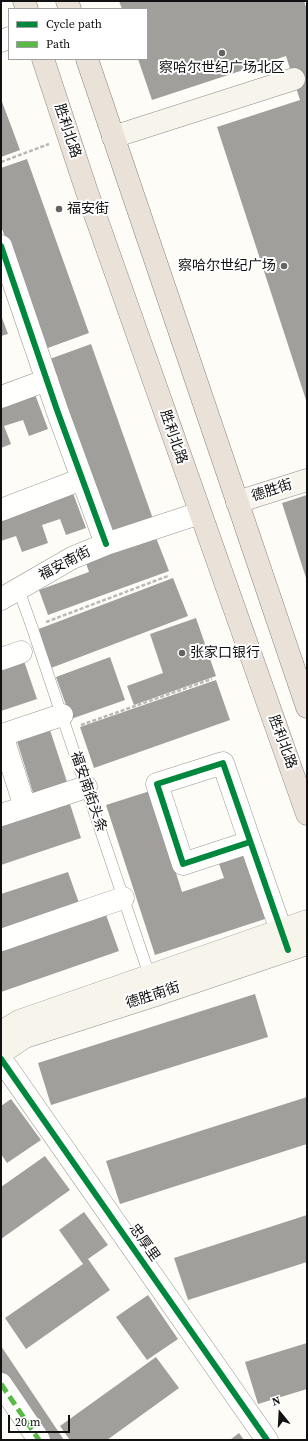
<!DOCTYPE html>
<meta charset="utf-8">
<style>
body{margin:0}
#map{position:relative;width:308px;height:1441px;overflow:hidden;background:#fdfcf7;font-family:"Source Serif 4",serif}
canvas{display:block}
.frame{position:absolute;inset:0;border:2px solid #111;pointer-events:none}
.legend{position:absolute;left:8px;top:8px;width:140px;height:52px;box-sizing:border-box;background:#fff;border:1px solid #a0a0a0;margin:0;padding:5px 7px;list-style:none;font-size:12px;color:#111}
.legend li{display:flex;align-items:center;gap:8px;height:20px}
.legend b{width:20px;border:1px solid #a0a0a0}
.north{position:absolute;left:260px;top:1393px;width:40px;height:40px;-webkit-text-stroke:3px #fff;paint-order:stroke;rotate:342deg;font-size:11px;font-weight:700;line-height:16px;text-align:center;color:#111}
.north::after{content:'';display:block;margin:auto;width:14px;height:18px;background:#111;clip-path:polygon(50% 0,100% 100%,50% 72%,0 100%)}
.scale{position:absolute;left:8px;top:1415px;width:62px;height:18px;box-sizing:border-box;border:2px solid #111;border-top:0;padding-left:5px;font-size:12px;line-height:14px;white-space:nowrap;color:#111;-webkit-text-stroke:3px #fff;paint-order:stroke}
</style>
<div id="map">
<canvas width="308" height="1441"></canvas>
<div class="frame"></div>
<ul class="legend">
<li><b style="height:5px;background:#00873e"></b>Cycle path</li>
<li><b style="height:5px;background:#58b947"></b>Path</li>
</ul>
<div class="north">N</div>
<div class="scale">20 m</div>
</div>
<script>
const ctx = document.querySelector('canvas').getContext('2d');
ctx.lineJoin = 'round';
function paint(path, color) { ctx.fillStyle = color; ctx.fill(path, 'evenodd'); }
function strokePath(path, color, width, dash) { ctx.strokeStyle = color; ctx.lineWidth = width; ctx.lineCap = dash ? 'butt' : 'round'; ctx.setLineDash(dash || []); ctx.stroke(path); }
function write(font, color, halo, rows, align = 'center') {
  ctx.font = font + ' "Source Serif 4","Noto Sans SC",serif'; ctx.lineWidth = 4; ctx.setLineDash([]); ctx.textBaseline = 'middle'; ctx.strokeStyle = halo; ctx.fillStyle = color; for (const [text, x, y, turn = 0] of rows) {
    ctx.save(); ctx.translate(x, y); ctx.rotate((+turn || 0) * Math.PI / 180); ctx.textAlign = isNaN(turn) ? turn : align; if (halo) ctx.strokeText(text, 0, 0); ctx.fillText(text, 0, 0); ctx.restore();
  }
}
const building = new Path2D(`
 M 119,1 L 304,1 L 307,10 L 307,403 L 217,127 L 300,100 L 286,56 L 152,100 L 138,59 L 147,59 L 147,9 L 122,9 Z
 M 1,99 L 20,150 L 1,157 Z
 M 27,159 L 89,333 L 45,349 L 1,226 L 1,168 Z
 M 1,315 L 8,334 L 1,336 Z
 M 91,344 L 153,519 L 109,535 L 47,360 Z
 M 33,389 L 48,429 L 29,436 L 23,420 L 4,426 L 11,444 L 1,448 L 1,402 Z
 M 71,488 L 86,528 L 66,535 L 60,519 L 42,525 L 48,543 L 22,552 L 16,536 L 1,541 L 1,515 Z
 M 307,495 L 307,581 L 282,503 Z
 M 155,535 L 169,571 L 48,615 L 39,590 L 89,572 L 85,560 Z
 M 173,578 L 188,616 L 51,668 L 36,630 Z
 M 196,618 L 216,676 L 134,705 L 127,686 L 163,673 L 150,634 Z
 M 110,657 L 125,700 L 71,719 L 56,677 Z
 M 23,658 L 37,699 L 1,711 L 1,665 Z
 M 216,680 L 230,720 L 94,768 L 80,727 Z
 M 50,730 L 68,785 L 34,796 L 17,741 Z
 M 150,791 L 182,892 L 224,878 L 218,861 L 247,852 L 268,918 L 155,955 L 106,805 Z
 M 69,801 L 81,838 L 1,865 L 1,824 Z
 M 68,872 L 79,903 L 1,929 L 1,894 Z
 M 105,912 L 119,951 L 1,992 L 1,949 Z
 M 255,994 L 268,1037 L 51,1105 L 38,1063 Z
 M 307,1097 L 307,1144 L 120,1204 L 106,1161 Z
 M 11,1099 L 41,1140 L 7,1163 L 1,1154 L 1,1106 Z
 M 45,1156 L 70,1190 L 1,1239 L 1,1187 Z
 M 84,1212 L 108,1245 L 88,1259 L 110,1290 L 26,1349 L 5,1318 L 83,1264 L 59,1230 Z
 M 307,1215 L 307,1262 L 188,1300 L 174,1258 Z
 M 148,1295 L 178,1339 L 147,1360 L 116,1317 Z
 M 307,1343 L 307,1389 L 258,1404 L 245,1362 Z
 M 1,1346 L 64,1440 L 48,1440 L 1,1371 Z
 M 156,1357 L 179,1388 L 107,1440 L 70,1440 L 60,1426 Z
 M 239,1433 L 244,1440 L 230,1440 Z`);
const path = new Path2D(`
 M 1,162 L 49,144
 M 46,622 L 168,576
 M 81,725 L 212,679`);
const lane = new Path2D(`
 M 18,588 L 32,627 L 151,980`);
const street = new Path2D(`
 M 1,41 L 9,38
 M 1,246 L 57,410 L 106,544
 M 1,397 L 47,380
 M 1,510 L 82,479
 M 1,599 L 72,558 L 106,544 L 200,513
 M 1,659 L 21,652
 M 25,807 L 2,735 L 62,715
 M 1,815 L 86,787
 M 250,842 L 183,864 L 157,784 L 223,763 C 244,824 265,886 287,947
 M 1,940 L 123,898
 M 1,1059 L 267,1440
 M 1,1384 L 39,1440`);
const secondary = new Path2D(`
 M 113,137 L 294,79
 M 237,502 L 307,480
 M 1,1032 L 19,1021 L 307,921
 M 1,1053 L 25,1037 L 156,995 L 307,944`);
const highway = new Path2D(`
 M 24,1 L 27,9
 M 67,1 L 70,9
 M 43,59 L 86,189 L 307,814
 M 87,59 L 307,707`);
const quiet = new Path2D(`
 M 1,1384 L 39,1440`);
const cycleway = new Path2D(`
 M 1,246 L 57,410 L 106,544
 M 250,842 L 183,864 L 157,784 L 223,763 C 245,825 266,888 288,950
 M 1,1059 L 267,1440`);
const markers = [
 [222,53,4,"#646362"],
 [59,209,4,"#646362"],
 [284,266,4,"#646362"],
 [182,653,4,"#646362"]
];
const poiNames = [
 ["察哈尔世纪广场北区",222,68,"center"],
 ["福安街",67,209],
 ["察哈尔世纪广场",276,266,"right"],
 ["张家口银行",190,653]
];
const streetNames = [
 ["胜利北路",67,131,72],
 ["胜利北路",173,437,71],
 ["德胜街",272,491,-18],
 ["福安南街",65,564,-27],
 ["胜利北路",282,742,70],
 ["福安南街头条",88,792,71],
 ["德胜南街",153,996,-18],
 ["忠厚里",144,1243,55]
];
paint(building, '#a19f9c');
strokePath(lane, '#979795', 12);
strokePath(street, '#979795', 23);
strokePath(secondary, '#8e8d8b', 23);
strokePath(highway, '#858482', 23);
strokePath(path, '#b9b9b8', 2.5, [4, 2]);
strokePath(lane, '#fffffe', 11);
strokePath(street, '#fffffe', 22);
strokePath(secondary, '#f6f4eb', 22);
strokePath(highway, '#eae1d8', 22);
strokePath(quiet, '#58b947', 5, [10, 5]);
strokePath(cycleway, '#00873e', 6);
for (const [x, y, r, color] of markers) { const dot = new Path2D(); dot.arc(x, y, r, 0, 2 * Math.PI); ctx.fillStyle = color; ctx.fill(dot); strokePath(dot, '#fff', 1.5); }
write('14px', '#111', '#fff', poiNames, 'left');
write('14px', '#111', '#fff', streetNames);
</script>
